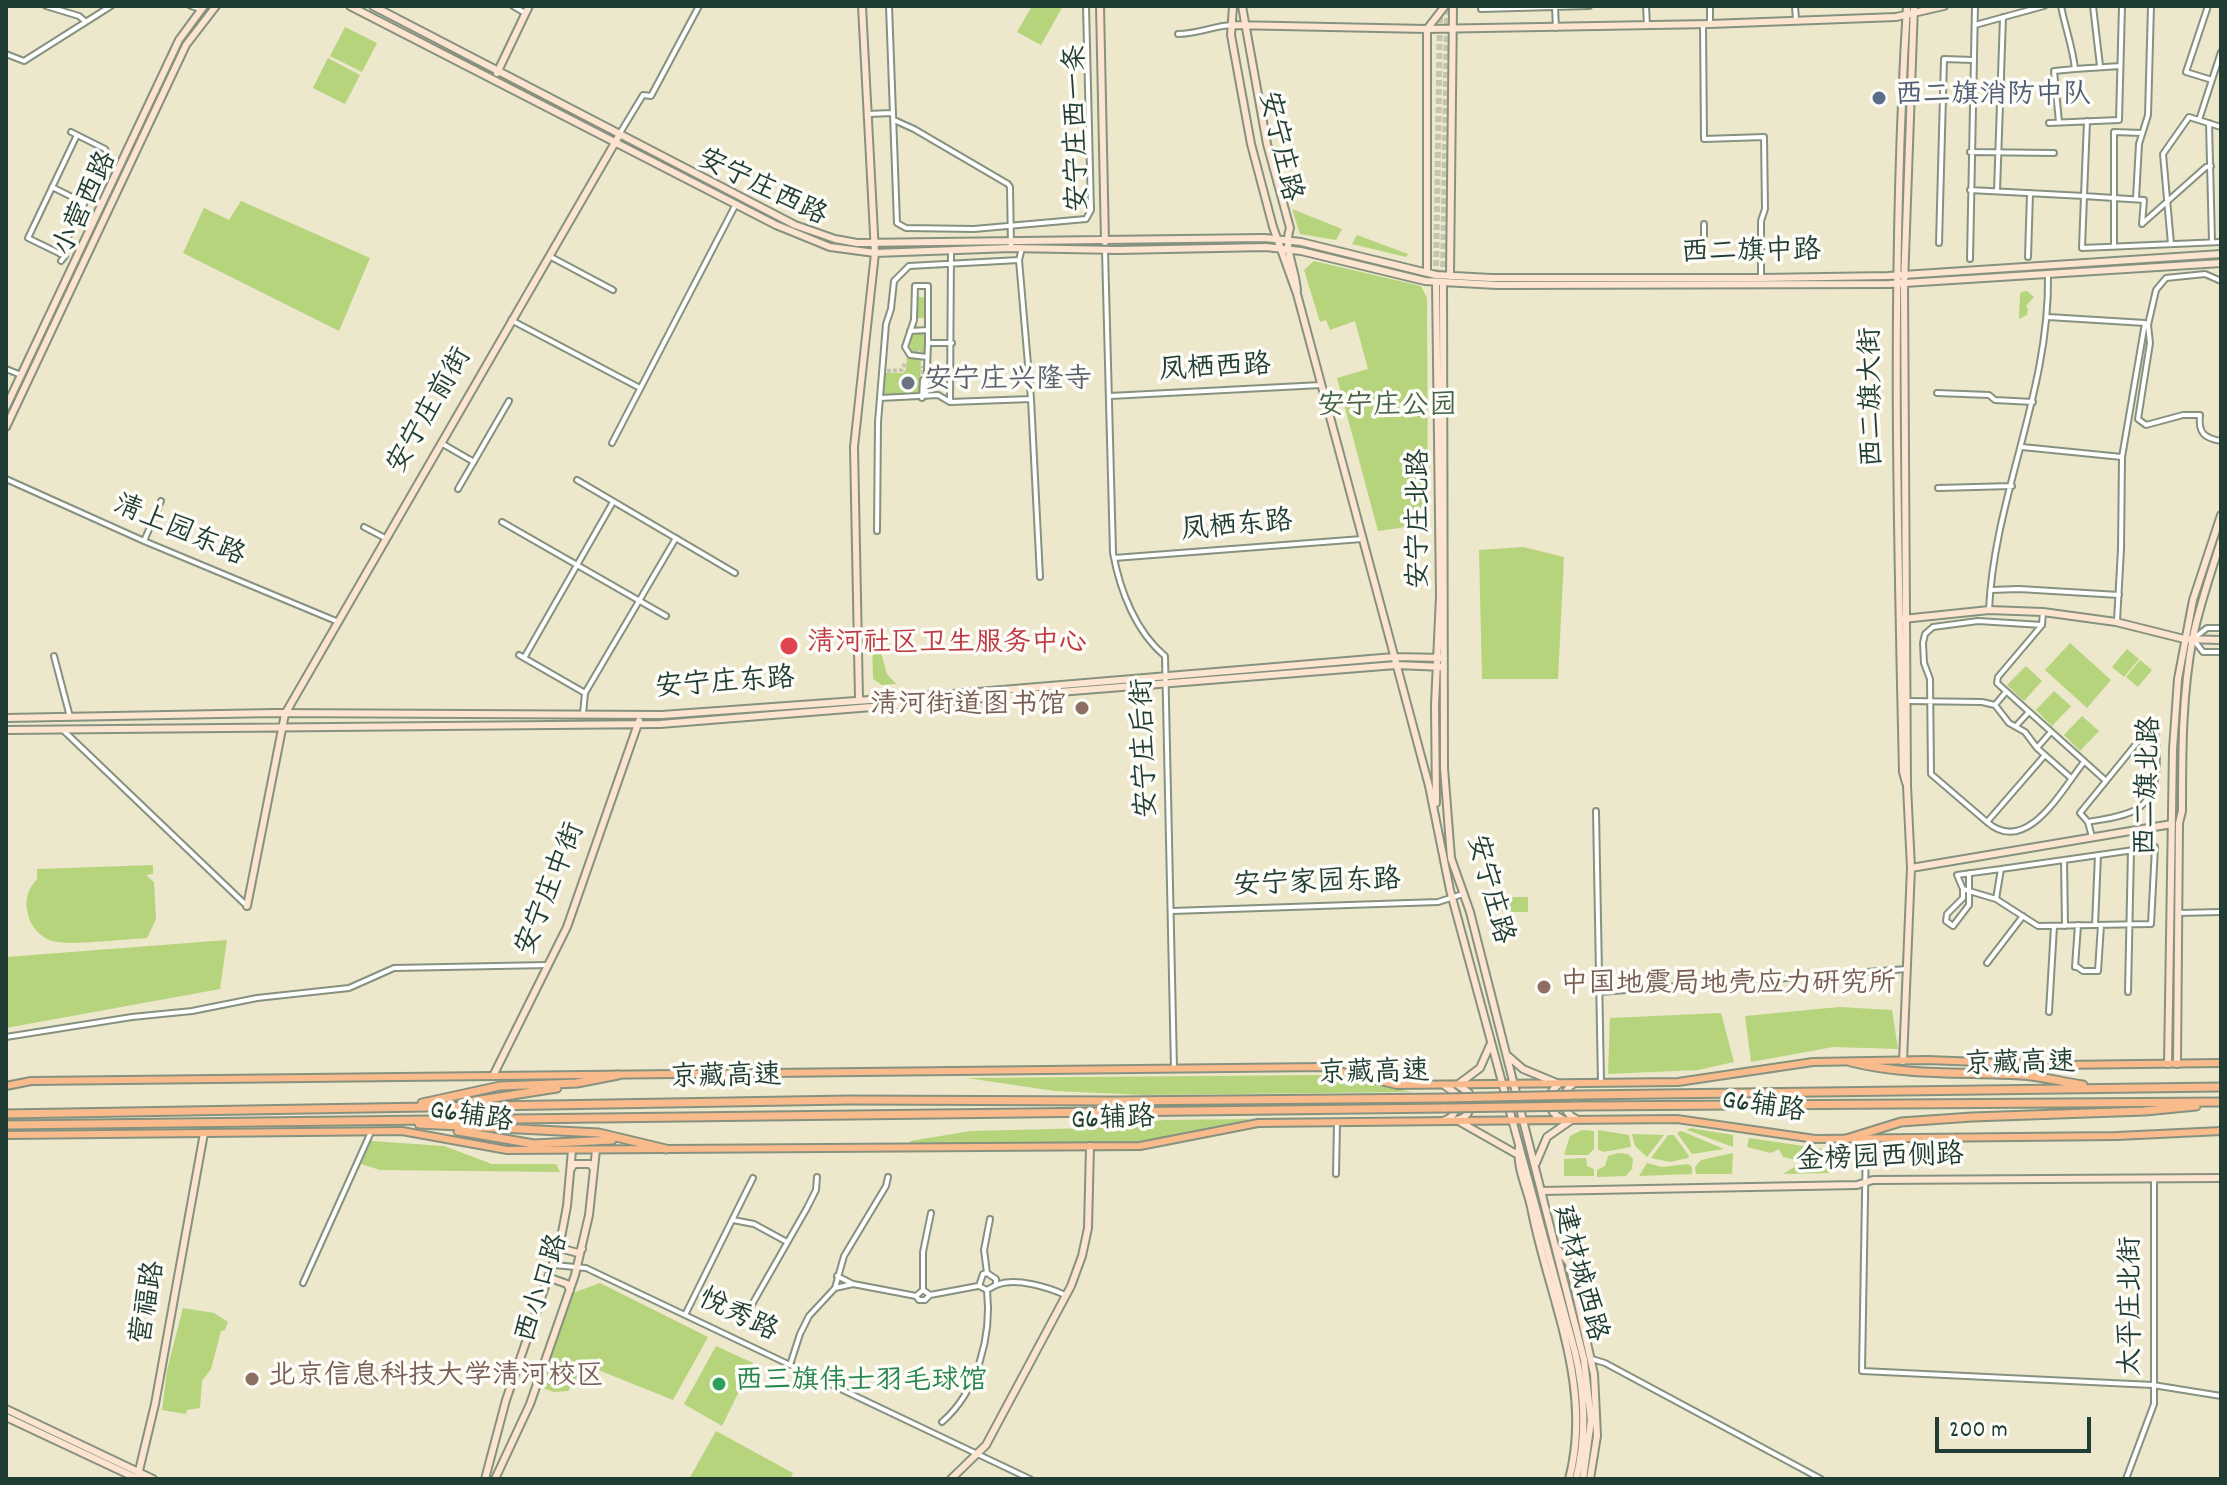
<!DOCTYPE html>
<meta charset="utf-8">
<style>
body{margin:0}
#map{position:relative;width:2227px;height:1485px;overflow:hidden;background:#ede7cc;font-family:Dekko,sans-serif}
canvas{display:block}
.frame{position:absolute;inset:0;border:8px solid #1f3d34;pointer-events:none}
.scale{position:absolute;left:1935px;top:1417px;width:156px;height:36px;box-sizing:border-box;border:4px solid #1f3d34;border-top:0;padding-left:10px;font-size:24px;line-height:28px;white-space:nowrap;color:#1f3d34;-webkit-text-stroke:6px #fdfcf7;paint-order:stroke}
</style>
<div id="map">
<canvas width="2227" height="1485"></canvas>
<div class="frame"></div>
<div class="scale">200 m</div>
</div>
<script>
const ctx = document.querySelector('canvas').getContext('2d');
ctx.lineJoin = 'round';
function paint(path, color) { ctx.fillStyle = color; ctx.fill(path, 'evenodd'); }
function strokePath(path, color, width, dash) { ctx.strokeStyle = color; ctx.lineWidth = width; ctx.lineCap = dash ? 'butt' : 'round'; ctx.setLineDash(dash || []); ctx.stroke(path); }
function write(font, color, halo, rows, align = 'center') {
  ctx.font = font + ' Dekko,"LXGW WenKai TC",sans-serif'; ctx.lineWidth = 7; ctx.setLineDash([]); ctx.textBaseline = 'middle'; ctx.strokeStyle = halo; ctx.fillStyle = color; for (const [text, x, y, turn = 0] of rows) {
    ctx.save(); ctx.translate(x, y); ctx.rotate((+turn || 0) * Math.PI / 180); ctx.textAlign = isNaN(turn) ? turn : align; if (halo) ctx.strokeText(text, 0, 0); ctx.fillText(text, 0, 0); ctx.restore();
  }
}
const green = new Path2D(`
 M 1032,6 L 1063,6 L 1041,45 L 1017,32 Z
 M 345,27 L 377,43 L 362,72 L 330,56 Z
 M 328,58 L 360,75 L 345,104 L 313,88 Z
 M 241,201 L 370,258 L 339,331 L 183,253 L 204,208 L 229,220 Z
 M 1292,209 L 1342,229 L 1336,240 L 1300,234 Z
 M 1357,235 L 1408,254 L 1406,257 L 1352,244 Z
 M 1314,261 L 1421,286 L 1427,298 L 1428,524 L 1378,531 L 1337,378 L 1368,369 L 1355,321 L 1330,330 L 1326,320 L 1320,322 L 1304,270 Z
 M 2027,291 L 2034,297 L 2026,306 L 2028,309 L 2027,315 L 2019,319 L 2020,295 L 2021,292 Z
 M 915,296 L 926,298 L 926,329 L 924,318 L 917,318 L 917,329 L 914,329 Z
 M 911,331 L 926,333 L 926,351 L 922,355 L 919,350 L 918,354 L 910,354 Z
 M 907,357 L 921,358 L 920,397 L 883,396 L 884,373 L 903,373 L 906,369 Z
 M 1523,547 L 1564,557 L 1558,679 L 1482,679 L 1479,550 Z
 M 876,635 L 887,674 L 896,684 L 882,685 L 873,679 L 872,637 Z
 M 2070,643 L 2111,680 L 2087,708 L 2045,670 Z
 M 2127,649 L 2139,659 L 2124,677 L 2112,667 Z
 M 2140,660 L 2152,670 L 2138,687 L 2126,677 Z
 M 2026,666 L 2042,681 L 2024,701 L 2007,685 Z
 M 2054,691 L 2071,706 L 2052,726 L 2036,710 Z
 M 2082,716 L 2099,731 L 2080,751 L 2064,735 Z
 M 153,865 L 153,874 L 146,875 L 154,882 L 156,919 L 147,938 C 126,939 68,946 52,941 C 40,937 30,926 28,914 C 24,900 28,889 37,879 L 37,869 Z
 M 1494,897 L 1528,897 L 1528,912 L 1494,912 Z
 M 227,940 L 220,989 L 6,1028 L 6,957 Z
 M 1839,1007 L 1892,1010 L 1898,1049 L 1833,1047 L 1751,1062 L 1745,1016 Z
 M 1721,1013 L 1734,1062 L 1698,1070 L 1608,1074 L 1610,1018 Z
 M 1323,1075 L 1412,1092 L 1145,1095 L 1055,1091 L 967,1078 Z
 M 1251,1119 L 1172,1139 L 1143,1142 L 911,1145 L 910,1141 L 971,1131 L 1091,1128 L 1164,1120 Z
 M 1690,1128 L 1733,1135 L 1733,1147 L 1687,1130 Z
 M 1582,1130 L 1594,1131 L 1594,1149 L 1588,1155 L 1564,1155 L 1570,1136 Z
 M 1598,1130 L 1629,1135 L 1631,1147 L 1603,1152 L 1598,1149 Z
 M 1680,1131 L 1684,1132 L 1724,1149 L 1692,1154 L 1677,1133 Z
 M 1632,1134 L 1664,1135 L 1647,1157 L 1635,1146 Z
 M 1668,1135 L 1674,1135 L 1689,1156 L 1688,1158 L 1670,1162 L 1651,1158 Z
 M 1749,1138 L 1824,1149 L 1799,1161 L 1783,1157 L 1779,1149 L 1771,1153 L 1747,1147 Z
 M 371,1141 L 444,1146 L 492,1164 L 556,1164 L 560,1172 L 380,1170 L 361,1164 Z
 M 1618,1153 L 1628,1154 L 1633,1159 L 1632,1169 L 1626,1176 L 1597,1177 L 1597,1170 L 1605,1166 L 1608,1156 Z
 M 1733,1153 L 1732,1174 L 1696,1174 L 1695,1167 L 1701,1160 Z
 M 1586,1158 L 1587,1166 L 1594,1169 L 1594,1176 L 1564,1176 L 1564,1159 Z
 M 1647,1163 L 1662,1167 L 1688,1164 L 1692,1167 L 1692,1174 L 1639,1176 Z
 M 1796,1166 L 1826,1168 L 1829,1173 L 1783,1174 Z
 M 600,1283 L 708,1337 L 673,1400 L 586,1365 L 568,1391 L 554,1392 L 540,1387 L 573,1293 Z
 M 183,1308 L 214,1313 L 228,1322 L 225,1330 L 221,1331 L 211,1369 L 202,1381 L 200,1408 L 187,1410 L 186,1414 L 162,1410 L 167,1370 Z
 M 716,1346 L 753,1363 L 722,1426 L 684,1404 Z
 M 716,1431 L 793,1473 L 790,1479 L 689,1479 Z`);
const streetTunnel = new Path2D(`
 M 915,351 L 919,351
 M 887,371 L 902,370 L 905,363
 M 923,380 L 923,366`);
const secondaryTunnel = new Path2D(`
 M 1436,275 L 1440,13
 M 1443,276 L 1447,19 L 1450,6`);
const street = new Path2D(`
 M 46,6 L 79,16 L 86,22
 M 191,6 L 201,9
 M 513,6 L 525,13
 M 889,6 L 897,223 L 906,228 L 974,229 L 1086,219 L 1091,210 L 1086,6
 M 1646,6 L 1647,26
 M 1710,6 L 1710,24
 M 1795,6 L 1796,20
 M 2093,6 L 2100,66
 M 2208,6 L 2186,72 L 2212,80
 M 1555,7 L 1556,28
 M 1481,9 L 1589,6
 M 1703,25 L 1704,139 L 1764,137 L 1765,209 L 1761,221 L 1761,279
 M 1975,25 L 2044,6
 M 1178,34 C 1198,34 1213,26 1232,25
 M 6,54 L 24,61 L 111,6
 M 2075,69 L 2120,66
 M 869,114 L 891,113
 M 894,120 L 914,129 L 1008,184 L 1010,187 L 1011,248
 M 2199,120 L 2221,52
 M 2087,121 L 2084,196 L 2144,200 L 2142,224
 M 2059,122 L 2054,71 L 2075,69 C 2073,48 2065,27 2061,6
 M 2049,123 L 2119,120 L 2122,6
 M 2209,123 L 2212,242
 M 620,133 L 643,95 L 651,96 L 699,6
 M 1970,152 L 2054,153
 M 52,187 L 84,203
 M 1970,190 L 2084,196 L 2082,248 L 2221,242
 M 1997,191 L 2003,17
 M 2136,199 L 2139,144 L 2148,115 L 2151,6
 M 2143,223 L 2206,167 L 2211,166
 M 1704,224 L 1704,252
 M 1939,243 L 1944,59 L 1973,60
 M 2171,244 L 2163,154 L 2189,117 L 2221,127
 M 2114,247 L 2114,132 L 2142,133
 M 1022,248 L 1019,260 L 1031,399 L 1040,577
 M 1105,250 L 1113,553 C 1120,591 1136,632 1165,656 L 1174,1069
 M 60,254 L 108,154 L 105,149 L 71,132
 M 551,257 L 613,290
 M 2028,257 L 2030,193
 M 1970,259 L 1975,6
 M 61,261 L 65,256 L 28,238 L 77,135
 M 2221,281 L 2205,274 L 2166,278 L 2156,290 L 2148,325 L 2150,343 L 2138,419 L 2146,425 L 2183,415 L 2200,415 C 2198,433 2204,438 2221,441
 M 2048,317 L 2145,323 L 2122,457 L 2121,549 L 2117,621
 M 511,320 L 640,388
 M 910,331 L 928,330
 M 927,357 L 910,355 L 905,347 L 914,320 L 915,286 L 928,286 L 928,343 L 952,343
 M 6,369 L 21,375
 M 1937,393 L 1989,395 L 1995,400 L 2033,402
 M 926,396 L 928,343
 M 1110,396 L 1321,385
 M 880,398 L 938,395 L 950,402 L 1031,399
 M 922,398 L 923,380
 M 950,402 L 951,251
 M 441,443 L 474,462
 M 612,443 L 736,204
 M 2022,447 L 2122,457
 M 6,479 L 144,541 L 336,621
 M 577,480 L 735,573
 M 1938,488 L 2012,486
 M 458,489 L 509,401
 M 502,522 L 666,616
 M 364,527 L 385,538
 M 877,531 L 878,422 L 886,324 L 891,309 L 894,281 L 909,266 L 1019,260
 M 144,541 L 161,501
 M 1114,558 L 1362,539
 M 1991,590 L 2019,589 L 2119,595
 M 1989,610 C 1994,497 2050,392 2048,275
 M 2043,612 L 2042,625 L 1998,677 L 1997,683 L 2105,780
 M 2221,628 L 2207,628 L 2193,639 L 2203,652 L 2221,652
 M 519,655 L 585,693
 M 54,656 L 70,717
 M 524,658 L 613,502
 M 1908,701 L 1982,702 L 1995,705 L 2009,723 L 2025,732 L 2037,748 L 2071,778
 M 1995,705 L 2005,693
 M 583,714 L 585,693 L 676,538
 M 2016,726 L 2028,713
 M 64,731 L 247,906
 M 2037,748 L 2050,733
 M 2045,755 L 1987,822 C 2027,857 2062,789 2084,762
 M 1596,811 L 1601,1083
 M 1987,822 L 1931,774 L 1930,679 L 1924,663 L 1923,643 L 1925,634 L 1933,627 L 1978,621 L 2042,625
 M 2088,822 C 2103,819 2124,817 2137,809 C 2160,795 2158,755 2155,732 L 2145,733 L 2080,813 L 2088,822 L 2092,837
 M 2155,847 L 2151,924 L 2038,926 L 1996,899 L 2001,869 Z
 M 2064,860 L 2065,926
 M 1969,873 L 1969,891 L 1963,889 L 1963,898 L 1947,914 L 1946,921 L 1953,926 L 1969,905 L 1969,891 L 1996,899
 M 1963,889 L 1957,875 L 2001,869
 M 1172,911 L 1438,902 L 1463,894
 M 2179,913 L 2221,912
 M 2095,925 L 2098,855
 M 1987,963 L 2023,916
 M 2076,966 L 2083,971 L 2098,971 L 2101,925
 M 2075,967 L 2078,925
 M 1600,992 L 1907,969
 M 2128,992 L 2131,850
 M 2049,1012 L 2054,926
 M 6,1037 L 132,1017 L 192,1011 L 257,998 L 349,988 L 394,968 L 548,965
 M 1866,1139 L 1862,1371 L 2153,1385 L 2221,1396
 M 1336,1174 L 1337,1122
 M 733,1220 L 754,1224 L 787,1242
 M 554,1265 L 586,1268 L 1030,1479
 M 987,1273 L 984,1250 L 990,1219
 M 303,1283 L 371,1132
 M 853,1284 L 916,1296 L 919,1300 L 925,1300 L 930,1295 L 923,1290 L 916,1296
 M 996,1284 L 996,1279 L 987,1273 L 983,1274 L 979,1286 L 987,1290 C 991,1288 995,1285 999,1284 C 1017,1278 1048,1287 1065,1295
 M 835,1288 L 853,1284 L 837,1276
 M 923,1290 L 923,1252 L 931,1213
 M 930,1295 L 978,1286
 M 685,1315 L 753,1178
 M 742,1322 L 807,1208 L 816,1190 L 817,1177
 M 1592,1359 L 1605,1363 L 1821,1479
 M 790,1365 L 800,1334 L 809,1316 L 835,1288 L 844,1256 L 886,1186 L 888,1177
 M 942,1422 C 978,1391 992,1335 987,1290
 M 2126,1479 L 2154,1404 L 2154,1178`);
const secondary = new Path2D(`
 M 350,6 L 776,225 L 830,247 L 875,253 L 1011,248 L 1118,250 L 1266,247 L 1301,251 L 1425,281 L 1497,285 L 1889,284 L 2221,263
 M 373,6 L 795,225 L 835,239 L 857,243 L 1265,238 L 1301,242 L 1436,275 L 1491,278 L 1761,278 L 1888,276 L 2221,254
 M 1100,6 L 1105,242
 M 1233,6 L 1231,35 L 1251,144 L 1273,227 L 1297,294 L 1391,644 L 1429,786 L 1450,890 L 1575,1352 C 1585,1394 1587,1436 1576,1479
 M 1242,6 L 1267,144 L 1290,228 C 1283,248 1296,270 1297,291
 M 1232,25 L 1427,29 L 1710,24 L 1896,17 L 1944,6
 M 497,73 L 529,6
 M 1427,273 L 1427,29 L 1445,6
 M 1450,276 L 1453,6
 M 1436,282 L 1440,596 L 1435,705 L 1436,803
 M 1443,282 L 1444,768 L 1451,858 L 1470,912 L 1584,1360 L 1591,1420 L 1583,1479
 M 6,407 L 179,40 L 204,6
 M 6,427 L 186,45 L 216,6
 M 1903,619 L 1989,610 L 2043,612 L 2116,622 L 2184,639 L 2221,640
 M 859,699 L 854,447 L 875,253 L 862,6
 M 6,718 L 274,713 L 662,715 L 966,693 L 1394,657 L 1444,658
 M 6,730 L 660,724 L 1396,665 L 1444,667
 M 1906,783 L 1903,772 C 1897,517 1891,261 1907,6
 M 1911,868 L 2172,824
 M 247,906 L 285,714 L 620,134
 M 1508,1056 L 1523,1069 L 1557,1083
 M 1903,1061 L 1911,868 L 1907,786 L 1904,284 L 1914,6
 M 2168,1064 L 2173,749 L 2178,679 L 2193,600 L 2221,515
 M 2177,1064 L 2179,823 L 2182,811 C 2182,752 2182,694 2193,637 C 2200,604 2211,572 2221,541
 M 493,1076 L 567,927 L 639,721
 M 1460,1083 L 1480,1068 L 1491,1043
 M 1559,1084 C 1545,1094 1547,1112 1562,1119
 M 1573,1084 C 1560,1093 1561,1112 1576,1119
 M 1457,1120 C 1471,1117 1472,1105 1469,1093 L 1458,1085
 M 1443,1121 C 1457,1117 1458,1106 1455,1093 L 1444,1085
 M 1460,1122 L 1520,1156
 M 1519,1147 C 1516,1167 1527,1188 1531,1207 C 1548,1297 1594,1385 1569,1479
 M 1536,1163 L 1547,1137 L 1570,1121
 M 571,1169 L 574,1164 L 590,1164 L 594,1169
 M 1541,1191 L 1857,1185 L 1873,1180 L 2221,1178
 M 560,1243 L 563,1249 L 578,1253 L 582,1249
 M 1556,1247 L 1569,1263 L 1594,1374 L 1597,1436 L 1590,1479
 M 548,1281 L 553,1279 L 567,1284 L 570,1290
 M 6,1409 L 153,1479
 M 6,1417 L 138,1479
 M 137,1479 L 155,1404 L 204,1133
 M 485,1479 L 506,1400 L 560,1243 L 567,1206 L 572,1150
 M 495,1479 L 530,1404 L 575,1275 L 589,1215 L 596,1150
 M 951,1479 L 986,1445 L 1071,1286 L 1082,1256 L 1088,1228 L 1090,1146`);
const primary = new Path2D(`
 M 6,1086 L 31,1081 L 1322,1067 L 1397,1085 L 1678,1082 L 1813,1062 L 1927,1060 L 2059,1065 L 2221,1063
 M 6,1135 L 402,1131 L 507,1150 L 1140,1146 L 1258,1123 L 1451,1121 L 1677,1119 L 1815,1139 L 2117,1136 L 2221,1131`);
const highway = new Path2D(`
 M 1851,1062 C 1906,1076 1963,1072 2020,1075 C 2041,1076 2062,1082 2083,1085
 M 577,1083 L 618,1075
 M 1580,1095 L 2221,1087
 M 474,1101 L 557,1088
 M 422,1103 L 500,1086 L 578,1083
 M 1580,1106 L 2221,1102
 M 6,1114 L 849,1100 L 1115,1101 L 1446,1098
 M 419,1124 L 599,1133 L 666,1149
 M 6,1125 C 486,1118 966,1118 1445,1108
 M 458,1131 L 534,1144 L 612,1140
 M 1846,1139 L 1901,1122 L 1972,1117 L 2145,1111 L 2196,1106`);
const highwayBridge = new Path2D(`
 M 1446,1098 L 1580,1095
 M 1445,1108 L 1580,1106`);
const markers = [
 [1879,98,8,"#5c6f8a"],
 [908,383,8,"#6b7280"],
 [789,646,10,"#e0444e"],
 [1082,708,8,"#8d6e63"],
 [1544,987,8,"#8d6e63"],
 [252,1379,8,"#8d6e63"],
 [719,1384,8,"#2e9e5b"]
];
const serviceNames = [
 ["西二旗消防中队",1895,98]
];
const streetNames = [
 ["安宁庄西一条",1080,128,-91],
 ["安宁庄路",1277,147,77],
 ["安宁庄西路",761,190,26],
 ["小营西路",88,205,-65],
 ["西二旗中路",1751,255,-1],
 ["凤栖西路",1215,371,-3],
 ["西二旗大街",1875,397,-91],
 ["安宁庄前街",432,412,-60],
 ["安宁庄北路",1422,519,-90],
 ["凤栖东路",1237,529,-5],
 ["清上园东路",178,533,23],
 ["安宁庄东路",725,686,-4],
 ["安宁庄后街",1148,748,-92],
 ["西二旗北路",2151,786,-88],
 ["安宁家园东路",1317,886,-2],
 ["安宁庄中街",553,890,-68],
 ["安宁庄路",1487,890,75],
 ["京藏高速",2020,1067,-1],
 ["京藏高速",1374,1076,-1],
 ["京藏高速",726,1080,-1],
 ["G6辅路",1763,1109,9],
 ["G6辅路",471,1119,9],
 ["G6辅路",1113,1122,-2],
 ["金榜园西侧路",1880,1161,-2],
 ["建材城西路",1577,1274,75],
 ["西小口路",545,1289,-72],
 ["营福路",151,1303,-80],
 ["太平庄北街",2134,1306,-90],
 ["悦秀路",737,1318,26]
];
const worshipNames = [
 ["安宁庄兴隆寺",924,383]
];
const parkNames = [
 ["安宁庄公园",1387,409]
];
const healthNames = [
 ["清河社区卫生服务中心",807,646]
];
const educationNames = [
 ["清河街道图书馆",1066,708,"right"],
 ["中国地震局地壳应力研究所",1560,987],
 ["北京信息科技大学清河校区",268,1379]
];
const leisureNames = [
 ["西三旗伟士羽毛球馆",735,1384]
];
paint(green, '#b5d47b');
strokePath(streetTunnel, '#c4c5ae', 4, [4, 2]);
strokePath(secondaryTunnel, '#c4c5ae', 6, [6, 3]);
strokePath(street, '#869280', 8);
strokePath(secondary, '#869280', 10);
strokePath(primary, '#869280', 10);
strokePath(highway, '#869280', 11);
strokePath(street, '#fff', 4);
strokePath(secondary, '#fde4d1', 6);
strokePath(primary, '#fabb8c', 6);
strokePath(highway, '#fabb8c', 7);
strokePath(highwayBridge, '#869280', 11, []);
strokePath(highwayBridge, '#fabb8c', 7);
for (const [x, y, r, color] of markers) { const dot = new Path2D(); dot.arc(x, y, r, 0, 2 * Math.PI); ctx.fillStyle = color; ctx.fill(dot); strokePath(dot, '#fdfcf7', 3); }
write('28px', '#4e5e75', '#fdfcf7', serviceNames, 'left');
write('28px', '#1f3d34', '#fdfcf7', streetNames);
write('28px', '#5b616d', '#fdfcf7', worshipNames, 'left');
write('28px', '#446346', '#fdfcf7', parkNames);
write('28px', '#be3a42', '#fdfcf7', healthNames, 'left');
write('28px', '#785e54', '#fdfcf7', educationNames, 'left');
write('28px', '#27864d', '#fdfcf7', leisureNames, 'left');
</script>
